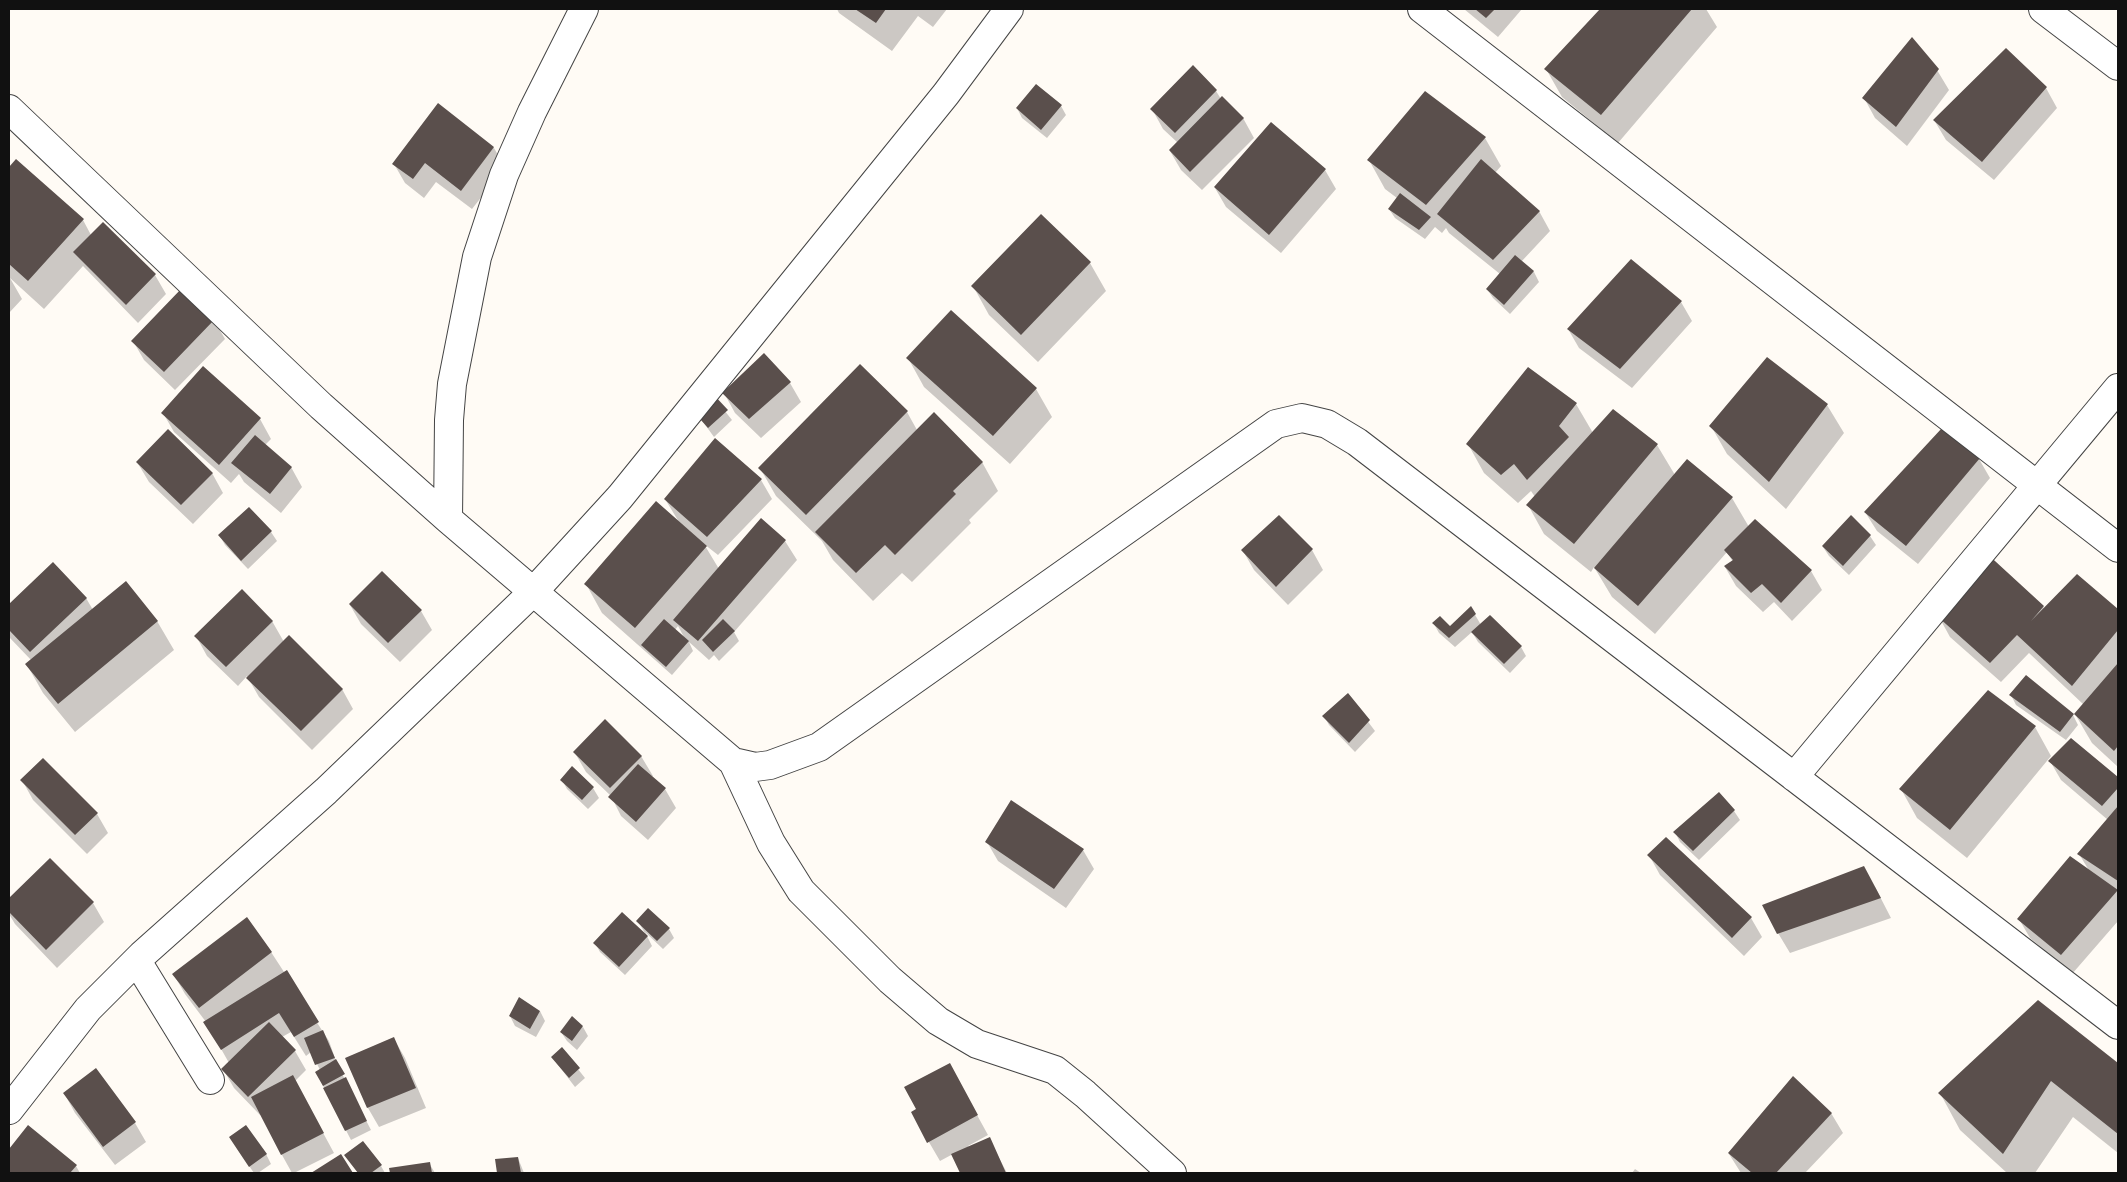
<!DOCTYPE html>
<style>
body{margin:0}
#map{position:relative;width:2127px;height:1182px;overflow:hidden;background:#fffbf5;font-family:"Source Serif 4",serif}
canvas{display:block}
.frame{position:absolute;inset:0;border:10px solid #111;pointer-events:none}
</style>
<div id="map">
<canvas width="2127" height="1182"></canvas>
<div class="frame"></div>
</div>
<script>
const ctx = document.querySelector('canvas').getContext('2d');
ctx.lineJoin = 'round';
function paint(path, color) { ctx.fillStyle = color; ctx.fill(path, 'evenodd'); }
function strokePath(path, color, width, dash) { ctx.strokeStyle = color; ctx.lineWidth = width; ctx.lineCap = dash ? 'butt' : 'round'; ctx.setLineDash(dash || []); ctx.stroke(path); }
const shadow = new Path2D(`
 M 837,9 L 947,9 L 933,27 L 918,16 L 892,51 L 839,13 Z
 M 1464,9 L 1522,9 L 1498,37 Z
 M 1602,9 L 1706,9 L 1717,27 L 1618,143 L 1562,97 L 1546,69 Z
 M 2006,50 L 2046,88 L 2057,108 L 1994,180 L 1946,140 L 1934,120 Z
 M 1937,70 L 1949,90 L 1907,146 L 1875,118 L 1864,98 Z
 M 1216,91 L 1221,99 L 1243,118 L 1254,138 L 1202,190 L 1181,170 L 1170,151 L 1178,143 L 1163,129 L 1152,109 Z
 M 439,105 L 494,148 L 505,167 L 472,209 L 436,182 L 424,198 L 405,183 L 394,164 Z
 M 1061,106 L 1066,115 L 1047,138 L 1022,118 L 1017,108 Z
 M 1485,138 L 1501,166 L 1495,173 L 1539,211 L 1550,231 L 1521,262 L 1534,272 L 1539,282 L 1510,314 L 1493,298 L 1487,289 L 1500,274 L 1449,233 L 1446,228 L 1442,233 L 1435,227 L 1425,239 L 1395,218 L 1389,209 L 1397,198 L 1385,189 L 1369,160 Z
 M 16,160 L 83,220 L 91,235 L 155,275 L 166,294 L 138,323 L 83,266 L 44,309 L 10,278 L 22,299 L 9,313 L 9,169 Z
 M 1325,170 L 1336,189 L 1281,253 L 1226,207 L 1215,188 Z
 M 1041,216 L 1090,263 L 1106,291 L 1038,362 L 989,315 L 973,286 Z
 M 1681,302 L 1692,321 L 1632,388 L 1579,348 L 1568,329 Z
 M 214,320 L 225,339 L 175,390 L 144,360 L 133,341 Z
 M 764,355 L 790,383 L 801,402 L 761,438 L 735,413 L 724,393 Z
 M 908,358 L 1036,389 L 1052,417 L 1010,464 L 924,387 Z
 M 713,396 L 732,420 L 714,437 L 695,411 Z
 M 1576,404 L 1593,433 L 1613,410 L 1657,445 L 1675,475 L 1687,460 L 1732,498 L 1749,527 L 1811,571 L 1822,590 L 1792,621 L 1774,602 L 1763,612 L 1736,586 L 1725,567 L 1733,562 L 1727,552 L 1655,634 L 1612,597 L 1594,567 L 1591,572 L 1544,534 L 1528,505 L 1535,497 L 1531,491 L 1518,503 L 1484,473 L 1468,444 Z
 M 1827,405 L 1844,433 L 1786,509 L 1727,454 L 1711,426 Z
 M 907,412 L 917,430 L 982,462 L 998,491 L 969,520 L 971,523 L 912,582 L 902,573 L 873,601 L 833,560 L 822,541 L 776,496 L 760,468 Z
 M 163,413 L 260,419 L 271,439 L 265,445 L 291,467 L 302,487 L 281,513 L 244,482 L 239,474 L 231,483 L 174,432 Z
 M 1942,430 L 1979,459 L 1990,478 L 1918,564 L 1877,531 L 1865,512 Z
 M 137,462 L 212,473 L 223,493 L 193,524 L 149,482 Z
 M 761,480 L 772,499 L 718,555 L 704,544 L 719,569 L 785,541 L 797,560 L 734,632 L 739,641 L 719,661 L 714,655 L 709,660 L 689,642 L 693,651 L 672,675 L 602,613 L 586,584 L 679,522 L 665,499 ZM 678,626 L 685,639 L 675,630 Z
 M 249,508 L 271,532 L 277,541 L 248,569 L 225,545 L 220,536 Z
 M 1852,516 L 1870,536 L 1876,545 L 1849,575 L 1829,556 L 1823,547 Z
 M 1278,517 L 1312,550 L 1323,570 L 1288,605 L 1254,570 L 1243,551 Z
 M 53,564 L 86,598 L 93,610 L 157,621 L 174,650 L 75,732 L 43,693 L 27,665 L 32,661 L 9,637 L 9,606 Z
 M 2077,576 L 2118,610 L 2118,767 L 2092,743 L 2075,714 L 2084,705 L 2029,653 L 2001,682 L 1950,637 L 1939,617 L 2043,607 L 2045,609 Z
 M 350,605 L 421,611 L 432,630 L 400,662 L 361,624 Z
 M 1471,608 L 1481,625 L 1521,647 L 1526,656 L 1510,673 L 1478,642 L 1472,632 L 1455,647 L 1439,633 L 1434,624 L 1450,628 Z
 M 272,621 L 284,642 L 342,689 L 353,709 L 312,750 L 259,697 L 247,676 L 238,686 L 207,656 L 196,636 Z
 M 1348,695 L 1375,731 L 1355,752 L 1329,725 L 1324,716 Z
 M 2011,695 L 2073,715 L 2078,725 L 2066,740 L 2016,705 Z
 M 2035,727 L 2051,756 L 1967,858 L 1917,818 L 1901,789 Z
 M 2071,740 L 2118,779 L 2118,892 L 2116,890 L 2118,894 L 2118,921 L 2072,974 L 2030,938 L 2019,919 L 2090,872 L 2079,854 L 2108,820 L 2061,780 L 2050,761 Z
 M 575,753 L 641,756 L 653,776 L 651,777 L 665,789 L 676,808 L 648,840 L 621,816 L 611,796 L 586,772 Z
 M 572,768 L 593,788 L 599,798 L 588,809 L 567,789 L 562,780 Z
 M 22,780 L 97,814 L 108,833 L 87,854 L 33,800 Z
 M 1719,794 L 1734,811 L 1740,820 L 1699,860 L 1680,842 L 1675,832 Z
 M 1666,839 L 1751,918 L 1762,937 L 1744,956 L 1660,875 L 1649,855 Z
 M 987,842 L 1083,850 L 1094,869 L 1066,908 L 998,861 Z
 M 50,859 L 93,903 L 104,922 L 57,968 L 15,924 L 9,914 L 9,900 Z
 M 1875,887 L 1891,918 L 1790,953 L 1778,933 Z
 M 638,921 L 669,929 L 674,938 L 663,949 L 645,932 L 652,946 L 625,975 L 600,952 L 595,943 L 646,935 Z
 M 271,952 L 329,1041 L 337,1064 L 371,1130 L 351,1140 L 316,1072 L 320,1070 L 311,1052 L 306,1056 L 291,1032 L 282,1037 L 295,1051 L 306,1070 L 295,1081 L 334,1153 L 294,1173 L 292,1173 L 282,1155 L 261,1114 L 260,1115 L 234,1088 L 223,1069 L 229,1063 L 206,1022 L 185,994 L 174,975 Z
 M 2038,1002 L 2118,1065 L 2118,1153 L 2073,1117 L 2035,1173 L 2007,1173 L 1960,1130 L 1940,1093 Z
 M 540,1011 L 545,1021 L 536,1037 L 515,1026 L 510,1016 Z
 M 583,1027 L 588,1036 L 577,1050 L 567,1041 L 561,1032 Z
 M 394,1039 L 405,1058 L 426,1108 L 379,1127 L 368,1108 L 347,1058 Z
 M 562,1049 L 585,1078 L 575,1087 L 552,1057 Z
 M 960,1084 L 988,1135 L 968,1146 L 969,1147 L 989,1139 L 1007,1173 L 961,1173 L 953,1154 L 940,1161 L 912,1113 Z
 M 64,1093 L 135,1123 L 146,1142 L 115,1165 L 75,1113 Z
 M 1831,1113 L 1843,1133 L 1805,1173 L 1741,1173 L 1729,1154 Z
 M 28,1127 L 76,1166 L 80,1173 L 9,1173 L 9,1151 Z
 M 236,1147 L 266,1154 L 271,1164 L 258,1173 L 254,1173 Z
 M 346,1155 L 381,1166 L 385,1173 L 358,1173 Z
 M 518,1158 L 524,1173 L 498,1173 L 496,1160 Z
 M 429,1163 L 435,1173 L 391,1173 L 391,1169 Z
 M 1635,1169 L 1641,1173 L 1632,1173 Z`);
const building = new Path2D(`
 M 855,9 L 886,9 L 876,23 Z
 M 1475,9 L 1495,9 L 1486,18 Z
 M 1600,9 L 1692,9 L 1601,115 L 1544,69 Z
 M 1912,37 L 1939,69 L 1896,127 L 1862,98 Z
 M 2006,48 L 2047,87 L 1982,162 L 1933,120 Z
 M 1193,65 L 1217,90 L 1175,133 L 1150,109 Z
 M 1036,84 L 1062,105 L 1041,130 L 1016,108 Z
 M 1425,91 L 1486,137 L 1426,205 L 1367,160 Z
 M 1222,96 L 1244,118 L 1190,172 L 1169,150 Z
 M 438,103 L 494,147 L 461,191 L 425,163 L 413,179 L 392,164 Z
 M 1271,122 L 1326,169 L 1269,235 L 1214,187 Z
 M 16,159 L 84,219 L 28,281 L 9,264 L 9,167 Z
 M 1481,159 L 1540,211 L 1493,260 L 1437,214 Z
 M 1400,193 L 1431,217 L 1419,230 L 1388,209 Z
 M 1041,214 L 1091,262 L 1021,335 L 971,286 Z
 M 103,222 L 156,274 L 126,305 L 73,252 Z
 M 1515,255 L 1534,271 L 1504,305 L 1486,289 Z
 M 1631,259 L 1682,301 L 1620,369 L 1567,329 Z
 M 182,288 L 215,319 L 164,372 L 131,341 Z
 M 951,310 L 1037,388 L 993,436 L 906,358 Z
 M 764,353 L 791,382 L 749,419 L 722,393 Z
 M 1767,357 L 1828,404 L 1769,482 L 1709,426 Z
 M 860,364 L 908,411 L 806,515 L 758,468 Z
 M 203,366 L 261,418 L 219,465 L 161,413 Z
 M 1528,367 L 1577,403 L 1559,426 L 1569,437 L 1527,480 L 1514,464 L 1501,475 L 1466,444 Z
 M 713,394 L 728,410 L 708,428 L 693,411 Z
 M 1613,409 L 1658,444 L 1574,544 L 1526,505 Z
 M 934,412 L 983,462 L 953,491 L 956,494 L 895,555 L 885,545 L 856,573 L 815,532 Z
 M 1942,428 L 1980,458 L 1906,546 L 1864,512 Z
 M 168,429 L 213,473 L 181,505 L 136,462 Z
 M 255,435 L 292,467 L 270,494 L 231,463 Z
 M 715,438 L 762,479 L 707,537 L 664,499 Z
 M 1687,459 L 1733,497 L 1638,606 L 1594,568 Z
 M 656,501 L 707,546 L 635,628 L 584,584 Z
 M 249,507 L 272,531 L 241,561 L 218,535 Z
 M 1279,515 L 1313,549 L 1276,587 L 1241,550 Z
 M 1851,515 L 1871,535 L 1843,566 L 1822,546 Z
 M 761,518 L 786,540 L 698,641 L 673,620 Z
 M 1755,519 L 1812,570 L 1781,603 L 1762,584 L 1751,593 L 1724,566 L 1733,560 L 1724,550 Z
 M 1983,550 L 2044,606 L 2031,621 L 2077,574 L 2118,609 L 2118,630 L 2072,686 L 2017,635 L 1990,663 L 1938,617 Z
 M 53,562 L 87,598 L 30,652 L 9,630 L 9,604 Z
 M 382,571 L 422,610 L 388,643 L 349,604 Z
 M 126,581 L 158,621 L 58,704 L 25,664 Z
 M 242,589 L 273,621 L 226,667 L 194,636 Z
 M 1471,606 L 1476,614 L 1449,638 L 1432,623 L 1440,616 L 1450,626 Z
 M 1490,615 L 1522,646 L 1504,664 L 1471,632 Z
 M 664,619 L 689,641 L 666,667 L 641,645 Z
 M 723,619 L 735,631 L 713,652 L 702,640 Z
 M 289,635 L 343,689 L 301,731 L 246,678 Z
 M 2118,663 L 2118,746 L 2114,751 L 2074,714 Z
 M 2026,675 L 2074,714 L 2060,732 L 2009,695 Z
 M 1988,690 L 2036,726 L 1950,830 L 1899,789 Z
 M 1348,693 L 1370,720 L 1349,743 L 1322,716 Z
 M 605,719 L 642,756 L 610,788 L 573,752 Z
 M 2071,738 L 2118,777 L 2118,788 L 2102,806 L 2048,761 Z
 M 43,758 L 98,813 L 75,835 L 20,780 Z
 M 638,764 L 666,788 L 636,822 L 608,797 Z
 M 572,766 L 594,787 L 582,800 L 560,780 Z
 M 1719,792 L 1735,810 L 1693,851 L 1673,832 Z
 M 1011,800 L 1084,849 L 1054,889 L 985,842 Z
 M 2118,806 L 2118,881 L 2077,854 Z
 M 1666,837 L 1752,917 L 1732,938 L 1647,855 Z
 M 2070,856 L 2118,890 L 2061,955 L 2017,919 Z
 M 50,858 L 94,902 L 46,950 L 9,912 L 9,898 Z
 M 1864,866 L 1881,898 L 1777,934 L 1762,905 Z
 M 648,908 L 670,928 L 657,941 L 636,921 Z
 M 622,912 L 648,936 L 619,967 L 593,943 Z
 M 247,917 L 272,952 L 199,1008 L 172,974 Z
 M 287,970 L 319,1022 L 294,1037 L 279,1013 L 221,1050 L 203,1022 Z
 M 519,997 L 540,1011 L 530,1029 L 509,1016 Z
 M 2038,1000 L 2118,1063 L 2118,1134 L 2051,1081 L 2003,1154 L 1938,1093 Z
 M 572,1016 L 583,1026 L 572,1041 L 560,1032 Z
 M 269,1022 L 296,1050 L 248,1097 L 221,1069 Z
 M 323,1030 L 335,1058 L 315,1065 L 304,1038 Z
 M 394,1037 L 416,1088 L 367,1108 L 345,1058 Z
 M 562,1047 L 580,1068 L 569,1078 L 551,1057 Z
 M 336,1059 L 345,1074 L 323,1086 L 315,1072 Z
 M 950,1063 L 978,1115 L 927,1143 L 911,1112 L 916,1109 L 904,1087 Z
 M 96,1068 L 136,1122 L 103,1147 L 63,1093 Z
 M 293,1075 L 324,1133 L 281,1155 L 251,1097 Z
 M 1793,1076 L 1832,1113 L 1776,1173 L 1752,1173 L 1728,1153 Z
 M 346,1077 L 367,1121 L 345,1131 L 323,1088 Z
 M 28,1125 L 77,1165 L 70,1173 L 9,1173 L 9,1149 Z
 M 246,1125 L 267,1154 L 249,1167 L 229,1137 Z
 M 990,1137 L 1006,1173 L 960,1173 L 951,1154 Z
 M 363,1141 L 382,1165 L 371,1173 L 358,1173 L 344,1155 Z
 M 341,1154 L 353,1173 L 311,1173 Z
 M 518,1157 L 521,1173 L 497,1173 L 495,1159 Z
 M 430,1162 L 432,1173 L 390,1173 L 389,1168 Z`);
const minor = new Path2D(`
 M 1422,9 L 2118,548
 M 2043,9 L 2118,66
 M 9,109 L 321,406 L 448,519 L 733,762 L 755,767 L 770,765 L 819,747 L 1276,424 L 1302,418 L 1327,424 L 1357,442 L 2118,1025
 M 448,519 L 449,420 L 452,384 L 477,257 L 504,175 L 532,112 L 584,9
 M 733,762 L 771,843 L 801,891 L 890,980 L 938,1021 L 977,1044 L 1055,1070 L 1085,1094 L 1172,1173
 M 1794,777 L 2118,388
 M 137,961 L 210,1080
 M 9,1110 L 88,1009 L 142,955 L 326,791 L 534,591 L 620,497 L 946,94 L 1009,9`);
paint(shadow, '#0003');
paint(building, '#5a4f4c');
strokePath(minor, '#444', 30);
strokePath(minor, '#fff', 28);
</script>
